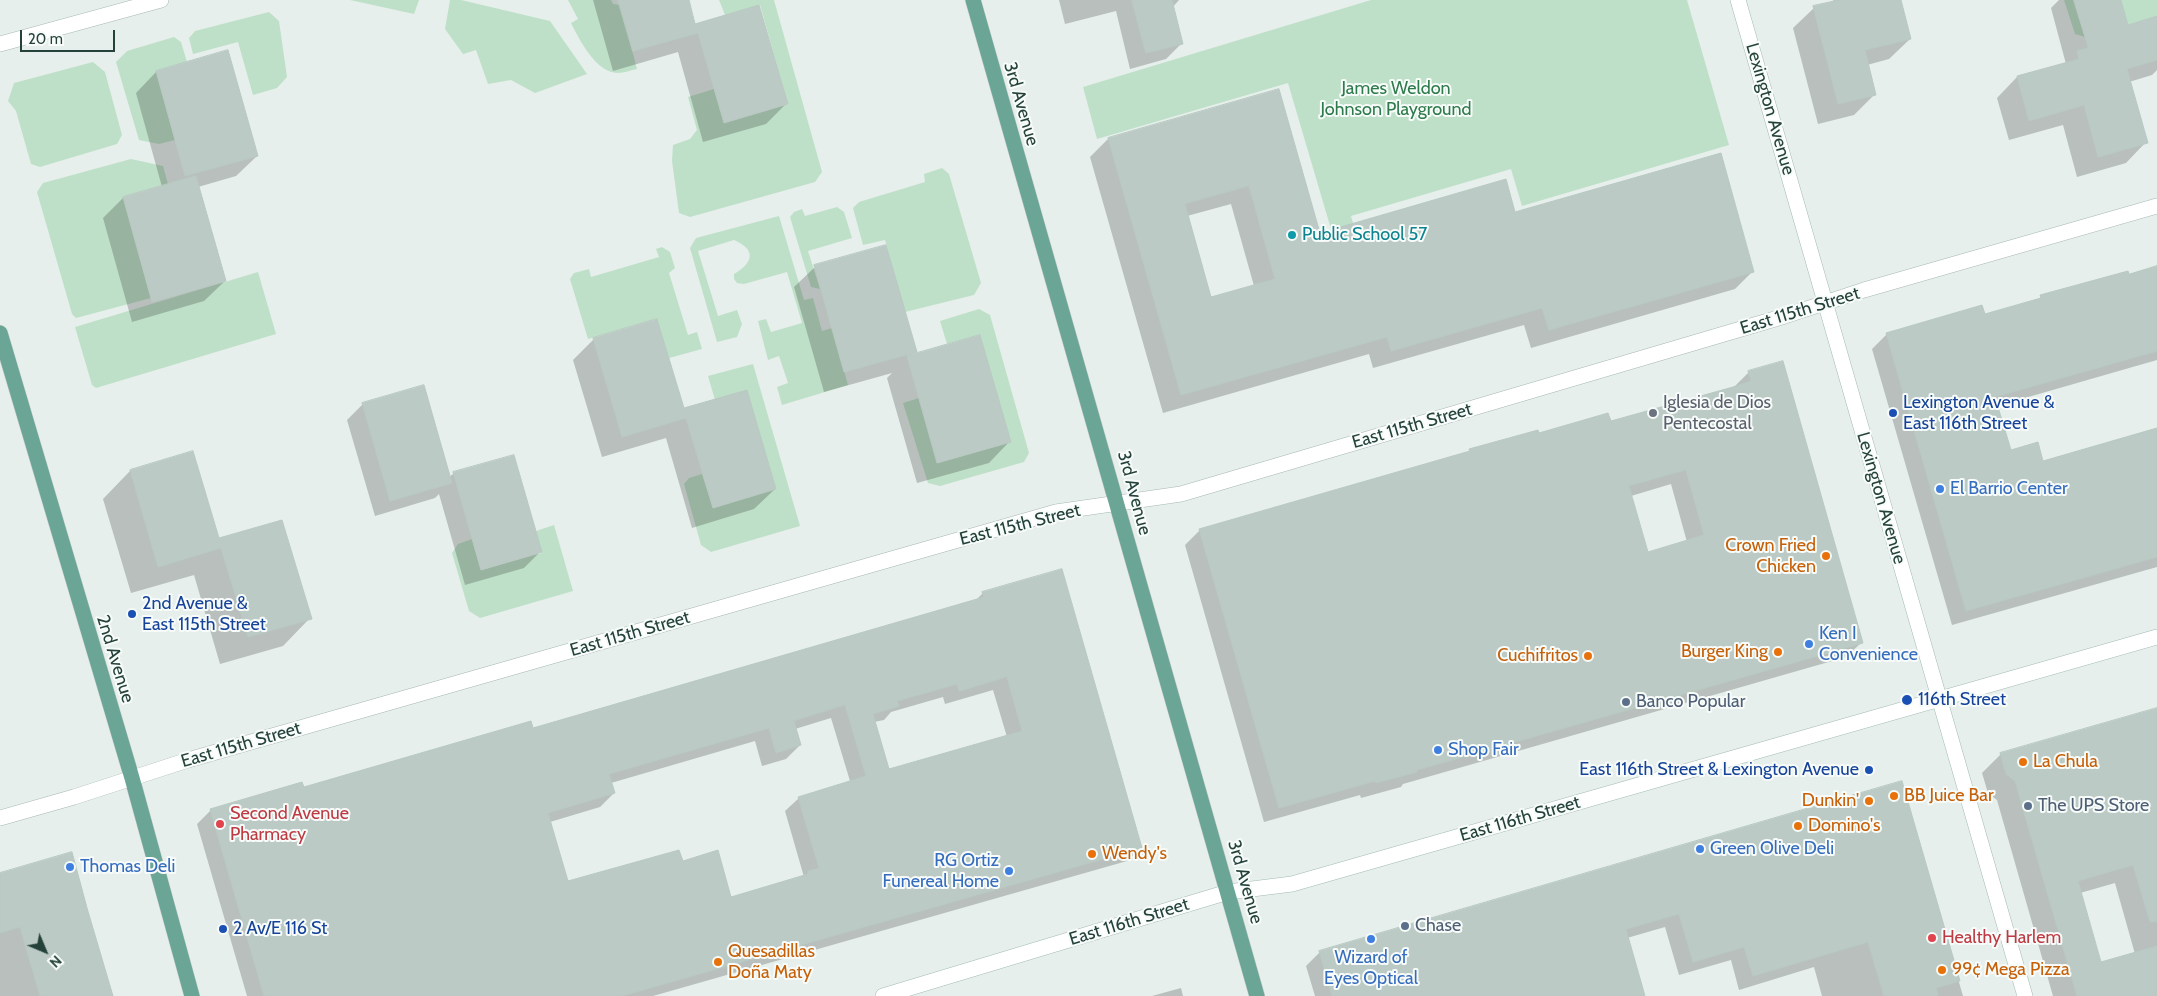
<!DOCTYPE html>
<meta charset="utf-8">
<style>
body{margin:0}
#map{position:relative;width:2157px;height:996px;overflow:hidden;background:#e6efeb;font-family:Cabin,sans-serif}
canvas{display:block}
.north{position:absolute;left:20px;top:926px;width:50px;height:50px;-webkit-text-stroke:4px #f7fbf9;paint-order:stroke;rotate:135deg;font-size:14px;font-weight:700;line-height:20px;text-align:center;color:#24423a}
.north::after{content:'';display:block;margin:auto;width:18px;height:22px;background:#24423a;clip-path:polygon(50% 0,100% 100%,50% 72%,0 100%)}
.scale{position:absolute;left:20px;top:30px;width:95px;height:22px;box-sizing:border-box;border:2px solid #24423a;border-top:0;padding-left:6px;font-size:15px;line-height:18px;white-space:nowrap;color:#24423a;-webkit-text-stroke:4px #f7fbf9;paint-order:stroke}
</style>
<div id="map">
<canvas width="2157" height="996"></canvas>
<div class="north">N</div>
<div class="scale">20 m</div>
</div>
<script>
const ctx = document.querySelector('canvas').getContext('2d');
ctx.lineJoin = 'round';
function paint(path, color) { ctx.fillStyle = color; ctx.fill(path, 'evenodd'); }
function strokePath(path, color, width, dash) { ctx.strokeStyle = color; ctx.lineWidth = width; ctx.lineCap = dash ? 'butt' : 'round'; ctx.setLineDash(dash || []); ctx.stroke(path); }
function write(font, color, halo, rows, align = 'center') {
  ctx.font = font + ' Cabin,sans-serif'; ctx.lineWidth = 4; ctx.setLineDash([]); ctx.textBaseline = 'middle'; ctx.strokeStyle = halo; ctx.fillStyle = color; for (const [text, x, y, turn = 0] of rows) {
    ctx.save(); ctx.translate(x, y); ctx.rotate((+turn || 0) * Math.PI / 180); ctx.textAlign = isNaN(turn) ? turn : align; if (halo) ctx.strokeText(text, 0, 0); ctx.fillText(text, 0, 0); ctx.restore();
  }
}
const green = new Path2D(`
 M 350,0 L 419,0 L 414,14 Z
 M 450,0 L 461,0 L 550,21 L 587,74 L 535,93 L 511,80 L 488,84 L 476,50 L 463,54 L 445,29 Z
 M 568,0 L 611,0 L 613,4 L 620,5 L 637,69 C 631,70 624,73 618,73 C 596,73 579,39 571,23 L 578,19 Z
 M 719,0 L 774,0 L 822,172 L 815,182 L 690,217 L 679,213 L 672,161 L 673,145 L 690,139 L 697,130 L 688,97 L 714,89 L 724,122 L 788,104 L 760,5 L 725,15 Z
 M 1371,0 L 1687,0 L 1729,145 L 1522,206 L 1511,169 L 1351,216 L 1365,265 L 1343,270 L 1288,83 L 1097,139 L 1083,87 Z
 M 2064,0 L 2074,0 L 2085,37 L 2075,34 Z
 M 2121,0 L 2157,0 L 2157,16 L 2128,25 Z
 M 269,12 L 279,21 L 287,77 L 277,88 L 253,95 L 238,42 L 193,54 L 189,38 L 195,31 Z
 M 174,37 L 181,42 L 187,62 L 156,71 L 175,140 L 159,144 L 139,140 L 116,62 L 127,51 Z
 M 93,62 L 105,72 L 122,135 L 117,144 L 40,167 L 31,164 L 16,111 L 8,101 L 14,83 Z
 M 131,159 L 163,166 L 168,184 L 123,197 L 151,298 L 76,318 L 72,314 L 37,192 L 43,183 Z
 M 942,168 L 949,174 L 981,283 L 974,295 L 905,312 L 885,240 L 863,245 L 853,208 L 859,202 L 925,182 L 924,174 Z
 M 837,207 L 844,212 L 852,238 L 808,251 L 820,289 L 811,287 L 790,217 L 794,212 L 802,209 L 805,216 Z
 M 779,216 L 804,300 L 813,298 L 822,331 L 832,328 L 848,385 L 782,405 L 777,387 L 788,383 L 779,356 L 768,360 L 758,321 L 766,319 L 771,332 L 802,323 L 787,272 L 744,284 L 737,283 L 734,279 L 734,274 C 753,263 757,250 734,240 L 698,251 L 718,316 L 737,310 L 742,324 L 737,337 L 717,342 L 690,248 L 696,238 Z
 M 662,247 L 670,252 L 675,268 L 669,273 L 688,335 L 697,332 L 702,349 L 669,358 L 657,319 L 588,339 L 570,279 L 574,273 L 589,269 L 591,277 L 659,257 L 656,249 Z
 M 258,272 L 276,334 L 96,388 L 92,385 L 75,327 Z
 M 979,309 L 990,315 L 1029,453 L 1024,462 L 940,486 L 928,483 L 903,403 L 919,398 L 938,463 L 1011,442 L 980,335 L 947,344 L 940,321 Z
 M 753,364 L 800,526 L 711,552 L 701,545 L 684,484 L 689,478 L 702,474 L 713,508 L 776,489 L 747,390 L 715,400 L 708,376 Z
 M 554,525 L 573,591 L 480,618 L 469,611 L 452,553 L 458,544 L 472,539 L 481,570 L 542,553 L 536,531 Z`);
const shadow = new Path2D(`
 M 593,0 L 687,0 L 695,25 L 786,104 L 766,124 L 703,142 L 678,52 L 613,71 Z
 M 1059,0 L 1179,0 L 1172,8 L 1182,43 L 1166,59 L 1130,69 L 1116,11 L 1065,24 Z
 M 1833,0 L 1900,0 L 1910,39 L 1889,59 L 1867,65 L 1875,94 L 1854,115 L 1818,124 L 1793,28 L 1814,8 L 1834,3 Z
 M 2059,0 L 2120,0 L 2127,26 L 2157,18 L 2157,70 L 2152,75 L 2129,82 L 2146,142 L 2126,163 L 2077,177 L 2063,125 L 2009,140 L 1997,98 L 2017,77 L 2066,64 L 2051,8 Z
 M 227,52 L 257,156 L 236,176 L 198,187 L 225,281 L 204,301 L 132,322 L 103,218 L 123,198 L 162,187 L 136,93 L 156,72 Z
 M 1278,91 L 1319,234 L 1514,213 L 1753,271 L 1735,289 L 1531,348 L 1524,325 L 1373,368 L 1369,354 L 1163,413 L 1090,157 L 1108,139 ZM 1231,204 L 1254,286 L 1210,298 L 1187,216 Z
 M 815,267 L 915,352 L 911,356 L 1009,442 L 989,463 L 917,483 L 887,378 L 892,373 L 824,392 L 794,287 Z
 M 2157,267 L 2157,360 L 1997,406 L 2010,452 L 2042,462 L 2157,428 L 2157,567 L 1952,625 L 1872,349 L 1887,334 L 1984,315 L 2038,300 L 2041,297 Z
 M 594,339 L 683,410 L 775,489 L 754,509 L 692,528 L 666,438 L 602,457 L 573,360 Z
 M 1749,372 L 1862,642 L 1846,657 L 1403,784 L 1401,787 L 1361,798 L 1360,795 L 1264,822 L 1185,545 L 1200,530 L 1467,454 L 1470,450 L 1538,435 L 1610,423 L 1734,387 ZM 1671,484 L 1687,542 L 1647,553 L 1631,496 Z
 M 363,404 L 449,477 L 453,474 L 513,456 L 540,552 L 524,568 L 465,585 L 439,494 L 435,498 L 375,516 L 347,420 Z
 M 192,453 L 218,540 L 310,618 L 283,646 L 220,664 L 194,575 L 131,593 L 103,499 L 130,471 Z
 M 983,593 L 1141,848 L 1127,861 L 653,996 L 247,996 L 197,824 L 210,811 L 302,784 L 303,788 L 532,729 L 976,600 ZM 993,690 L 1007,737 L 888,771 L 874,722 L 884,720 L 891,712 L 943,697 L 945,704 ZM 831,718 L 850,781 L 799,798 L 785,811 L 804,877 L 730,898 L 682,862 L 567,882 L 550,822 L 600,807 L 614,793 L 611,783 L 755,741 L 762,766 L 786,759 L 800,745 L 795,729 Z
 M 2157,709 L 2157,996 L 2053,996 L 1997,800 L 1988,793 L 1982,773 L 2001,754 ZM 2115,883 L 2135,954 L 2100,964 L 2080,893 Z
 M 1901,783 L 1963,996 L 1822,996 L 1814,967 L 1739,990 L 1731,960 L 1679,975 L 1665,927 L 1627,938 L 1644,996 L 1315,996 L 1306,966 L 1320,952 Z
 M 0,874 L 112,996 L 0,996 Z
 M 1181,988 L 1183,996 L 1152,996 Z`);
const building = new Path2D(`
 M 618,0 L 689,0 L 695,24 L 759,5 L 788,104 L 724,123 L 698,33 L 633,51 Z
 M 1132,0 L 1172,0 L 1183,44 L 1146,53 Z
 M 1839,0 L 1901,0 L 1911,39 L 1865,50 L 1876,95 L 1838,104 L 1813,6 Z
 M 2074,0 L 2121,0 L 2128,25 L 2157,16 L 2157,60 L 2127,69 L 2148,143 L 2098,157 L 2084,105 L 2029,121 L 2017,76 L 2079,59 L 2077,51 L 2088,48 Z
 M 228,50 L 258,156 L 185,176 L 156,71 Z
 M 1279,89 L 1320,233 L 1506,179 L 1515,212 L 1721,153 L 1754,272 L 1549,330 L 1542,308 L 1391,351 L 1387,337 L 1181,395 L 1108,138 ZM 1249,186 L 1275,279 L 1211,297 L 1185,204 Z
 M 196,176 L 226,281 L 152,302 L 123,197 Z
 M 886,245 L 917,352 L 844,372 L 814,265 Z
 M 2157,266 L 2157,351 L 1995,397 L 2011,450 L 2038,442 L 2043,461 L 2157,428 L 2157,557 L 1966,611 L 1886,333 L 1982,305 L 1985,314 L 2041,298 L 2040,295 L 2128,271 L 2129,274 Z
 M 657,319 L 684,408 L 747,390 L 776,489 L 713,508 L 686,418 L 622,437 L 593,338 Z
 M 980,335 L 1011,442 L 937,463 L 907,356 Z
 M 1783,361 L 1863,643 L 1417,770 L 1417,772 L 1376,783 L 1375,781 L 1279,808 L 1199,529 L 1470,451 L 1469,449 L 1538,430 L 1539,433 L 1608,413 L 1611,421 L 1733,387 L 1751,381 L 1748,371 ZM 1686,470 L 1704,535 L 1648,552 L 1629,486 Z
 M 424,385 L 452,483 L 390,501 L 362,403 Z
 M 193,451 L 219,538 L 282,520 L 312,619 L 248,637 L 221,548 L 158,567 L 130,470 Z
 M 514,455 L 542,552 L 481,570 L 453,472 Z
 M 1062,569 L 1142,848 L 622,996 L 264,996 L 210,809 L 302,782 L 304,787 L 531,721 L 533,728 L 984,597 L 982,592 ZM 1007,677 L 1022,731 L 889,769 L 873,714 L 899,706 L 897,701 L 957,684 L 959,691 ZM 845,705 L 866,776 L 798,797 L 819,868 L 808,871 L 808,874 L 731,897 L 718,850 L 683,861 L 679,850 L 568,881 L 548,813 L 615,793 L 609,774 L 769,728 L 776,753 L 801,745 L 794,721 Z
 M 2157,708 L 2157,921 L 2150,922 L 2133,865 L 2078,881 L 2101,962 L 2157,946 L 2157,996 L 2077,996 L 2015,781 L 2006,774 L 2000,753 Z
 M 1902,781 L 1960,981 L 1936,988 L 1938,996 L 1884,996 L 1868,942 L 1753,976 L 1744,947 L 1693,962 L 1679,914 L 1626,929 L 1645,996 L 1332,996 L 1319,951 Z
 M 72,852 L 87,908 L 113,996 L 40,996 L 20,927 L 0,933 L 0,873 Z`);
const street = new Path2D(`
 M 0,44 L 161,0
 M 0,818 L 74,797 L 188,760 L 1056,512 L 1181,494 L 1785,316 L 1864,290 L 2157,206`);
const secondary = new Path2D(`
 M 1738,0 C 1835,332 1927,665 2025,996
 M 883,996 L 1228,892 L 1292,884 L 2157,637`);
const primary = new Path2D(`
 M 973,0 L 1257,996
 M 0,333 L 132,778 L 192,996`);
const markers = [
 [1292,235,5,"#0f9aa8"],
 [1653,413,5,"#6b7280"],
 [1893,413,5,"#1a4fb4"],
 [1940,489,5,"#3f7fe0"],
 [1826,556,5,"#e8710a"],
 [132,614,5,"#1a4fb4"],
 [1809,644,5,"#3f7fe0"],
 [1778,652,5,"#e8710a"],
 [1588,656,5,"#e8710a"],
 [1907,700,6,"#1a4fb4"],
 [1626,702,5,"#5c6f8a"],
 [1438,750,5,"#3f7fe0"],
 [2023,762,5,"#e8710a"],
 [1869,770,5,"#1a4fb4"],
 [1894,796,5,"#e8710a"],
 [1869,801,5,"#e8710a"],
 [2028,806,5,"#5c6f8a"],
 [220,824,5,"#e0444e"],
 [1798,826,5,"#e8710a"],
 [1700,849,5,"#3f7fe0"],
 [1092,854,5,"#e8710a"],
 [70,867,5,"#3f7fe0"],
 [1009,871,5,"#3f7fe0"],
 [1405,926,5,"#5c6f8a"],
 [223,929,5,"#1a4fb4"],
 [1932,938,5,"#e0444e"],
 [1371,939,5,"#3f7fe0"],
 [718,962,5,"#e8710a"],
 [1942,970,5,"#e8710a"]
];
const parkNames = [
 ["James Weldon",1396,89],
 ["Johnson Playground",1396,110]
];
const streetNames = [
 ["3rd Avenue",1021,104,74],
 ["Lexington Avenue",1770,109,74],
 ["East 115th Street",1800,311,-17],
 ["East 115th Street",1412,426,-16],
 ["3rd Avenue",1134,493,75],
 ["Lexington Avenue",1881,498,74],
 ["East 115th Street",1020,525,-14],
 ["East 115th Street",630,634,-16],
 ["2nd Avenue",115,659,73],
 ["East 115th Street",241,745,-16],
 ["East 116th Street",1520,819,-16],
 ["3rd Avenue",1245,882,74],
 ["East 116th Street",1129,922,-17]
];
const cultureNames = [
 ["Public School 57",1302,235]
];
const worshipNames = [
 ["Iglesia de Dios",1663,403],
 ["Pentecostal",1663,424]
];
const transitNames = [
 ["Lexington Avenue &",1903,403],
 ["East 116th Street",1903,424],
 ["2nd Avenue &",142,604],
 ["East 115th Street",142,625],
 ["116th Street",1918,700],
 ["East 116th Street & Lexington Avenue",1859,770,"right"],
 ["2 Av/E 116 St",233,929]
];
const shopNames = [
 ["El Barrio Center",1950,489],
 ["Ken I",1819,634],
 ["Convenience",1819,655],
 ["Shop Fair",1448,750],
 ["Green Olive Deli",1710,849],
 ["RG Ortiz",999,861,"right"],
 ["Funereal Home",999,882,"right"],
 ["Thomas Deli",80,867],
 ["Wizard of",1371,958,"center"],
 ["Eyes Optical",1371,979,"center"]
];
const foodNames = [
 ["Crown Fried",1816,546,"right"],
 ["Chicken",1816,567,"right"],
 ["Burger King",1768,652,"right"],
 ["Cuchifritos",1578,656,"right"],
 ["La Chula",2033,762],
 ["BB Juice Bar",1904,796],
 ["Dunkin'",1859,801,"right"],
 ["Domino's",1808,826],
 ["Wendy's",1102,854],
 ["Quesadillas",728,952],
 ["Doña Maty",728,973],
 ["99¢ Mega Pizza",1952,970]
];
const serviceNames = [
 ["Banco Popular",1636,702],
 ["The UPS Store",2038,806],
 ["Chase",1415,926]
];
const healthNames = [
 ["Second Avenue",230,814],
 ["Pharmacy",230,835],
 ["Healthy Harlem",1942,938]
];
paint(green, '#bfe0c8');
paint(shadow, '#0003');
paint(building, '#bbcac4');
strokePath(building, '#b8c9c2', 1);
strokePath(street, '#a8b8b2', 16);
strokePath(secondary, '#a4bbb3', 16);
strokePath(primary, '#c2cac8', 16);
strokePath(street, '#fff', 15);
strokePath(secondary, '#fff', 15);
strokePath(primary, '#6aa596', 15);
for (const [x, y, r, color] of markers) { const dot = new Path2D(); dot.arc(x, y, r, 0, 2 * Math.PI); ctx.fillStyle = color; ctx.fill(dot); strokePath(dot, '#f7fbf9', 2); }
write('18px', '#2d7a4b', '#f7fbf9', parkNames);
write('18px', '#24423a', '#f7fbf9', streetNames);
write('18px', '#0d838f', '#f7fbf9', cultureNames, 'left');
write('18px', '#5b616d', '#f7fbf9', worshipNames, 'left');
write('18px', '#164399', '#f7fbf9', transitNames, 'left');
write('18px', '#366cbe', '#f7fbf9', shopNames, 'left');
write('18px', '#c56008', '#f7fbf9', foodNames, 'left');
write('18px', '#4e5e75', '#f7fbf9', serviceNames, 'left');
write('18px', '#be3a42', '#f7fbf9', healthNames, 'left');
</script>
